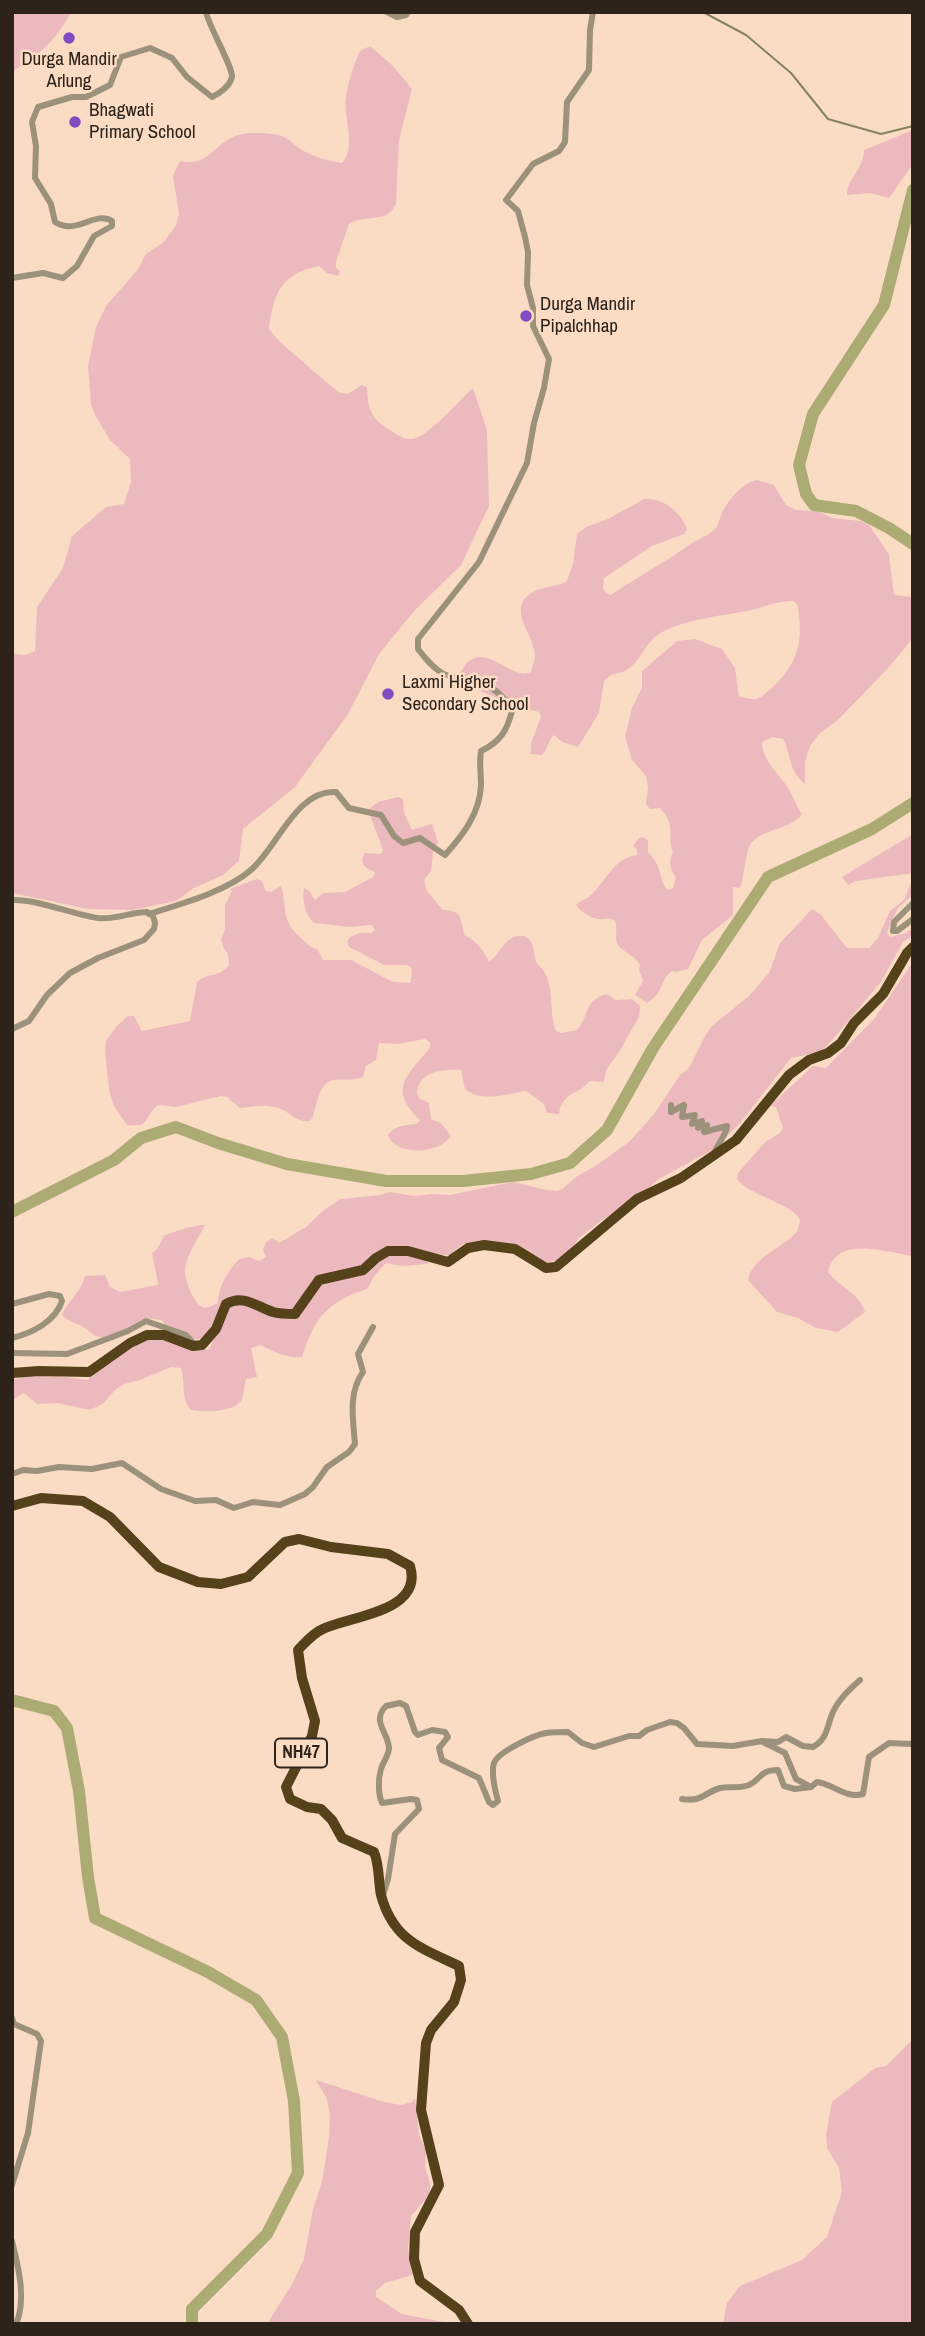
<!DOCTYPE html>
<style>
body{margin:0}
#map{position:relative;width:925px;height:2336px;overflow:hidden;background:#fadcc5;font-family:"Archivo Narrow",sans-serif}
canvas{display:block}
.frame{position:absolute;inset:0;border:14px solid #2e231b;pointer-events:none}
</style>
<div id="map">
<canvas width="925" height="2336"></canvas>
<div class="frame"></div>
</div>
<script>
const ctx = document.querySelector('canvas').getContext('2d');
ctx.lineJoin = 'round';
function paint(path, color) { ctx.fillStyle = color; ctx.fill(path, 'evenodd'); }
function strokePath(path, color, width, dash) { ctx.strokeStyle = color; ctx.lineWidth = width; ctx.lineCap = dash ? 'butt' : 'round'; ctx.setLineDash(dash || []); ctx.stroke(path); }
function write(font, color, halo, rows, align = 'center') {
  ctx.font = font + ' "Archivo Narrow",sans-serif'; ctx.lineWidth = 5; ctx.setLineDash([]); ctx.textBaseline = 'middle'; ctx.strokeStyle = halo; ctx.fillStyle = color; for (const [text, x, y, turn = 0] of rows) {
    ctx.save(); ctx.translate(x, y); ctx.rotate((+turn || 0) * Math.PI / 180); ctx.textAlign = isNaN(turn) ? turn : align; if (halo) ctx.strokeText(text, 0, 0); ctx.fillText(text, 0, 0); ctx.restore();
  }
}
const green = new Path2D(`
 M 12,12 L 71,12 C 54,44 41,52 12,72 Z
 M 370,46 L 394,67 L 412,89 L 399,140 L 396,204 C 386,225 367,213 349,224 L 336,262 L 336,268 L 340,271 L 338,276 L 327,273 L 319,266 C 281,274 274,292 269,329 L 280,342 L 338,392 L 348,394 L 362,385 L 367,387 C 368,406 369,417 387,428 C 394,432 403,440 411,439 C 428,438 459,400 473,388 L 487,430 L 489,506 L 461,565 L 414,611 L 379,654 L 348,714 L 295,787 L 243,829 L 239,861 L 223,875 L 194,888 L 176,901 L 132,910 L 88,909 L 12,893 L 12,650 L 15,654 L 25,655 L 35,651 L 37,607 L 63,568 L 72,536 L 106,507 L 124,504 L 131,482 L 130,459 L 110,440 L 95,415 L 91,404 L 88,366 L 96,327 L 106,306 L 138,269 L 146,254 L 164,242 L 176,225 L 179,214 L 173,176 L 180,161 C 214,169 214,134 251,133 C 260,133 276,133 284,137 C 292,141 298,149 306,152 C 316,158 331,161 342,163 C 357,146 343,119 346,98 C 348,81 353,67 360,51 Z
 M 913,130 L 913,164 L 889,198 L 870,193 L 847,195 C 847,177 863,172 864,150 Z
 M 757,480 L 774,485 L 786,505 L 796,510 L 818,511 L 832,518 L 861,521 L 870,526 L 889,555 L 894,595 L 913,597 L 913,638 L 889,667 L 838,720 L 820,733 L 810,746 L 805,762 L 805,784 C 787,769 792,755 783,739 L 772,737 L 762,742 C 762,763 784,777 792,795 C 796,802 797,808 802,814 C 790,831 761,828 750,845 C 746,852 744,874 742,883 L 740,888 L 733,887 L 733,915 L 702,940 L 688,969 L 677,972 L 672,971 C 659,981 665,992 647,1003 L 635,995 L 643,981 L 639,970 L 640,965 C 634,954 622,952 618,945 C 614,939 618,929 615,921 L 610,918 C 596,922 585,916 576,905 C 581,900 585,900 590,896 C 606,882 613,858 637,855 L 637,850 L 633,846 L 639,838 L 644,837 L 648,841 L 648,852 C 664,869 657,875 667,890 L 673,888 L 676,878 C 671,869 667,862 673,853 C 666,832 677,827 660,808 L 650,809 L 646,804 L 648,787 L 646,776 L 632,760 L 625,737 L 632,708 L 642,688 L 642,671 L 677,641 L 695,639 L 722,649 L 735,668 L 739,697 C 744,697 751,700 756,699 C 763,697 769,690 774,686 C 799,662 804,638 797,604 L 793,601 C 779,601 769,605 756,609 C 727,616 681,618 656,636 C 645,645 640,661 628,669 C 620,675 610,672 604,681 L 599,713 L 578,747 L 562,742 L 554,735 C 548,740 548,749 542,755 L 531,754 L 531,743 L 541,717 L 539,712 C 527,708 517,712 505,709 L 500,699 L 475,689 L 458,676 C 461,672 464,665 468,662 C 488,644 512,681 531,672 C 532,667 535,661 535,656 C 535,634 503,607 535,591 C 545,586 557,587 567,581 L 573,564 L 577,534 L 586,527 L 608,519 L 644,499 C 662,497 681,512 687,529 L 684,534 L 652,546 L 604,578 L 603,588 L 606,593 L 611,595 C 637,577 664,563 689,545 C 698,538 708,537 716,528 C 719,523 720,517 722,513 C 729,499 742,483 757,480 Z
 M 398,797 L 403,799 L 404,813 L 412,830 L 432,824 L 438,842 L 433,853 L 431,871 L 424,880 L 427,891 L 443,910 C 463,910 460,919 465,936 C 474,938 486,953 489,962 C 501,954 505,933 525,936 C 536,943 532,950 536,961 C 538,966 544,969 546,975 C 554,992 549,1013 556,1031 L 561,1033 L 577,1030 C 591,1013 583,1001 607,994 L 616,1000 L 632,999 L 640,1006 L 639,1017 L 619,1052 L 606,1070 L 604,1082 L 590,1081 C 577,1096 563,1091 559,1114 L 547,1113 L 544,1104 L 526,1091 C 507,1094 481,1103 465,1089 L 461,1070 C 444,1069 418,1071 417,1093 L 419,1098 L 429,1103 L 431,1119 L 441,1123 L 451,1136 C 439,1154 396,1157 388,1135 C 395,1125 406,1125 417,1124 L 420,1120 C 388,1089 406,1076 430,1048 L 430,1042 L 425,1039 L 397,1044 L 379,1043 L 376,1060 L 366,1066 L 363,1077 C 350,1082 337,1078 330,1081 C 319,1086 316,1107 313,1117 L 310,1121 C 295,1123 288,1109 274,1107 C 263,1104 251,1107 240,1108 L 227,1097 L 221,1096 L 176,1107 L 158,1105 C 143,1117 151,1128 127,1125 L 114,1106 L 109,1090 L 105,1051 L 106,1041 L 116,1027 L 128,1016 L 134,1016 L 142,1031 L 190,1021 L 197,982 C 209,971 216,980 229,965 L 228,954 L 224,949 L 221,939 L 225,929 L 225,905 L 232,891 L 230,889 L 257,879 L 262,881 L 266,891 L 271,892 L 281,886 C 288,909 280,919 300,937 C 307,943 309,947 318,950 L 323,960 L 351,960 L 393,982 L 410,983 L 412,973 L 411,967 L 406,965 L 384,965 L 349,947 L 347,942 L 350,937 L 360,933 L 371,933 L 375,930 L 372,925 L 349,927 L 315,923 C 305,917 302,900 304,888 L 309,891 L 315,900 L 323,893 L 345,892 L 373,877 L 375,872 C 365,868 358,864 365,853 L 380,854 L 383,850 L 368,810 L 378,802 Z
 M 913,834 L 913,873 L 856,881 L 848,885 L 842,877 Z
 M 913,878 L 913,895 L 898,908 L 887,932 L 890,937 L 906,933 L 913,928 L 913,936 L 903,942 L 881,982 L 828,1045 L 819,1052 L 791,1058 L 741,1122 L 716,1148 L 657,1180 L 637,1199 L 602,1220 L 579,1238 L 570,1252 L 557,1261 L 546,1262 L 512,1245 L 480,1240 L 461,1245 L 450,1255 L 427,1254 L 422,1257 L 429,1264 L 401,1266 L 386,1263 L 375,1275 L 367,1289 C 327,1302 315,1317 302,1357 C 288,1359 273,1351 260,1345 L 251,1348 L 257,1377 L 246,1379 C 244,1386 244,1396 241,1401 C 232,1413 203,1412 191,1410 C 180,1397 186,1384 181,1368 L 171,1367 L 140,1380 L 124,1384 L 115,1390 L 104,1403 L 90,1410 L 57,1403 L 37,1404 L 24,1393 L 12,1400 L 12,1380 L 27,1376 L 52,1375 L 88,1380 C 98,1362 141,1335 162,1339 C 179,1343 190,1354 209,1349 L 219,1329 C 198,1342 193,1342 171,1335 L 162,1320 L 144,1318 C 131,1327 113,1341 96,1336 C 91,1334 87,1329 82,1326 C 73,1322 69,1322 62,1315 C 68,1300 82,1291 85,1276 L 105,1275 L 110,1287 L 120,1292 L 157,1285 L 158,1283 L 152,1253 L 158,1248 L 164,1236 C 176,1231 192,1225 205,1225 C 198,1239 185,1257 185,1272 C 185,1281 194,1303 202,1307 C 208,1309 213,1305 218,1303 C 218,1286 228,1271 239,1259 L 249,1257 L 259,1261 L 266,1257 L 263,1250 L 266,1242 L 273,1238 L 279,1243 L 306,1227 L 325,1209 L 341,1199 L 380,1195 L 390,1192 L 414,1196 L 432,1194 L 450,1195 L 513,1182 L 546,1190 L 557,1191 L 562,1189 L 576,1177 L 597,1165 L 630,1141 L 654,1114 L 680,1075 L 689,1068 L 705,1036 L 712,1026 L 749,996 L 769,973 L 780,943 L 812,909 L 821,915 L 847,948 L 869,948 L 878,938 L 890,911 L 904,900 Z
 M 913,962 L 913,1256 C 886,1253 837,1234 828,1272 C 840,1288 858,1291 865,1312 L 838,1332 L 816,1328 L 798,1318 L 777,1312 L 748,1280 C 753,1255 785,1248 797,1231 C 799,1228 799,1224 800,1220 C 794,1204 749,1196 737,1179 L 738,1173 L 765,1142 L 780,1133 L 783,1128 L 776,1107 L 770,1106 L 813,1066 L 826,1068 L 874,1019 Z
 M 913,2039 L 913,2324 L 723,2324 L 727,2303 L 740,2286 L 802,2260 L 827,2237 L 842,2192 L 839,2168 L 827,2148 L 826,2135 L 832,2102 L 875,2068 L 886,2066 Z
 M 316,2080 L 384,2102 L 401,2105 L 412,2102 L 415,2098 L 419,2135 L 426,2150 L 425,2167 L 430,2183 L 430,2195 L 411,2216 L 408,2248 L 412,2275 L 385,2283 L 376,2291 L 376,2297 L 402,2314 L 454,2324 L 267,2324 L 292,2284 L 304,2259 L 313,2209 L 322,2182 L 329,2137 L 330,2115 L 327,2099 Z`);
const stream = new Path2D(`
 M 703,12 L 746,35 L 791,73 L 828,119 L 881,134 L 913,126`);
const river = new Path2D(`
 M 913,190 L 884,305 L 813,414 L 799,465 L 806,494 L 814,505 L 856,511 L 889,528 L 913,544
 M 12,1212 L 114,1160 L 141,1138 L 176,1127 L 218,1143 L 287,1164 L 386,1181 L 463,1181 L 531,1174 L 570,1163 L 607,1130 L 653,1048 L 768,877 L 872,829 L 913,803
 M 12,1700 L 54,1711 L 67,1728 L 79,1791 L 88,1877 L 95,1918 L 208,1972 L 256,2000 L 282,2037 L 294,2101 L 298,2173 L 267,2234 L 192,2309 L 192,2324`);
const minor = new Path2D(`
 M 387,12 L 397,17 L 406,15 L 408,12
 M 12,278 L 43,273 L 63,278 L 77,266 L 94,236 L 112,226 L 112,221 C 95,210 77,236 55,222 L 51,204 L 35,178 L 36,146 L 32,122 L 38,107 L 72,97 L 86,97 L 110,85 L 121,57 L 150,48 L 172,58 L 187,77 L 212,97 C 219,94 230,86 232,77 C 233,67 209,27 206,12
 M 12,900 C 36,899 72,914 98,918 C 115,920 131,912 147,912 L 153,916 L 155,923 L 154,929 L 144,940 L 98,958 L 70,973 L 47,995 L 29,1021 L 12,1029
 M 913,903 L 894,922 L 893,931 L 897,931 L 913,919
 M 149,914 C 181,904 228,891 252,869 C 278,846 297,789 336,792 L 349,808 L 381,815 L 394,836 L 403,843 L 420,838 L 445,855 C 463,835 480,813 481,785 C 481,773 479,762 481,751 C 500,742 507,731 512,711 C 504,695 487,681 469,679 C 459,677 451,678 442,673 C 432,667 425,658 418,649 L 418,639 L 479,562 L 527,463 L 534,423 L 544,388 L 549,359 L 533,326 L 533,308 L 527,285 L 528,252 L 525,237 L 518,211 L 506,200 L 533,164 L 559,151 L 565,142 L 567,102 L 589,70 L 590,30 L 593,12
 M 671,1105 L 671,1112 L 684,1105 L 682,1117 L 695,1115 L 692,1124 L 702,1121 L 698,1128 L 707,1125 L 704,1132 L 727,1126 C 726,1137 717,1142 715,1153
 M 12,1304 L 49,1294 L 60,1296 L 62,1301 C 55,1322 32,1333 12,1338
 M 12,1353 L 67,1354 L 128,1331 L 146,1321 L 186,1335 L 195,1345
 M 12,1474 L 23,1470 L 37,1471 L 59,1467 L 92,1469 L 122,1463 L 161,1489 L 195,1501 L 216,1500 L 234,1508 L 253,1502 L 280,1505 L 305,1494 L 313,1487 L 327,1467 L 349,1452 L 355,1444 C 353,1419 348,1393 363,1372 L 358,1354 L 373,1327
 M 811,1787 L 817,1782 C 834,1784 845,1799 863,1794 L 869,1757 L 889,1743 L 913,1744
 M 682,1799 C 703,1802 703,1793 720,1788 C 730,1786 739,1789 749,1785 C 762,1779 759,1770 778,1770 L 784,1786 L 795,1789 L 811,1787 L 796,1779 L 785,1753 L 763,1742
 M 383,1895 L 388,1879 L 395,1834 L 419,1809 L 417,1800 L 411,1799 L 382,1803 C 378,1794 378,1779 381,1769 C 383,1762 389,1755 389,1748 C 388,1732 371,1721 386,1706 L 400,1703 L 406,1706 L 415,1732 L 418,1735 L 432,1730 L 445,1732 L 448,1737 L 439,1748 L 442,1760 L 479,1778 L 489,1802 L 493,1805 L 498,1801 C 495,1791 491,1772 494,1763 C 498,1752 534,1735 546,1733 C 553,1732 561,1732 568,1732 L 582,1743 L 594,1747 L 629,1736 L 639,1736 L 647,1730 L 670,1722 L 677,1723 L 684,1728 L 697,1744 L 733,1746 L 762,1741 L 778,1742 L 786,1737 L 803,1746 L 813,1747 C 828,1739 827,1725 833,1712 C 839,1699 850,1689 860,1680
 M 12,2018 L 14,2024 L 37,2034 L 41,2041 L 28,2133 L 12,2185
 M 12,2241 C 18,2266 27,2299 16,2324`);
const trunk = new Path2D(`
 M 12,1373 L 39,1371 L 89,1372 L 130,1343 L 147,1335 L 164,1335 L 193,1346 L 202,1345 L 216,1329 L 226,1304 C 243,1294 256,1306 273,1312 C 280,1314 288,1314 295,1314 L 319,1280 L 363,1270 L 376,1258 L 388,1251 L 408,1251 L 448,1262 L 468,1248 L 484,1245 L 515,1249 L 546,1268 L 556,1267 L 637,1199 L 681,1178 L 736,1140 L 789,1075 L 809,1060 L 828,1053 L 841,1043 L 854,1023 L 883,994 L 907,953 L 913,947
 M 12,1506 L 41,1498 L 83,1501 L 110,1517 L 159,1567 L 198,1582 L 221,1584 L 248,1577 L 285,1542 L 299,1539 L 331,1547 L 388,1554 L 410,1566 C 424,1612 350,1616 323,1629 C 313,1633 305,1643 298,1650 L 302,1678 L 315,1721 L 312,1736 L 286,1787 L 290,1799 L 307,1807 L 321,1809 L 332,1820 L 342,1838 L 374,1852 C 380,1867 378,1881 381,1895 C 393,1940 421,1948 459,1966 L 461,1980 L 454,2002 L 431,2030 L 426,2043 L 421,2110 L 439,2185 L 415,2232 L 414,2259 L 420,2281 L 459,2310 L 468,2324`);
const markers = [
 [69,38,7,"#824bc2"],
 [75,122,7,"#824bc2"],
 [526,316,7,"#824bc2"],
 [388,694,7,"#824bc2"]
];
const shields = [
 [301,1753,52]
];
const shieldNames = [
 ["NH47",301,1753]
];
const poiNames = [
 ["Durga Mandir",69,60,"center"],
 ["Arlung",69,82,"center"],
 ["Bhagwati",89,111],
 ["Primary School",89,133],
 ["Durga Mandir",540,305],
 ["Pipalchhap",540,327],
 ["Laxmi Higher",402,683],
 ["Secondary School",402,705]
];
paint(green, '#ecbabe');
strokePath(stream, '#868259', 2);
strokePath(river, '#acab74', 12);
strokePath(minor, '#9c917b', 6);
strokePath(trunk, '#55421a', 10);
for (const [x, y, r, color] of markers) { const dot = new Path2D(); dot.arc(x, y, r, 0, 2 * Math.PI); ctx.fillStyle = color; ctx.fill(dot); strokePath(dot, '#fadcc5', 2.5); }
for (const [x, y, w] of shields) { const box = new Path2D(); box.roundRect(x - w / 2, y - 14.5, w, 29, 5); ctx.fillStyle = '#fadcc5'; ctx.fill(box); strokePath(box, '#2e231b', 2); }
write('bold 18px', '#2e231b', null, shieldNames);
write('19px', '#2e231b', '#fadcc5', poiNames, 'left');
</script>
